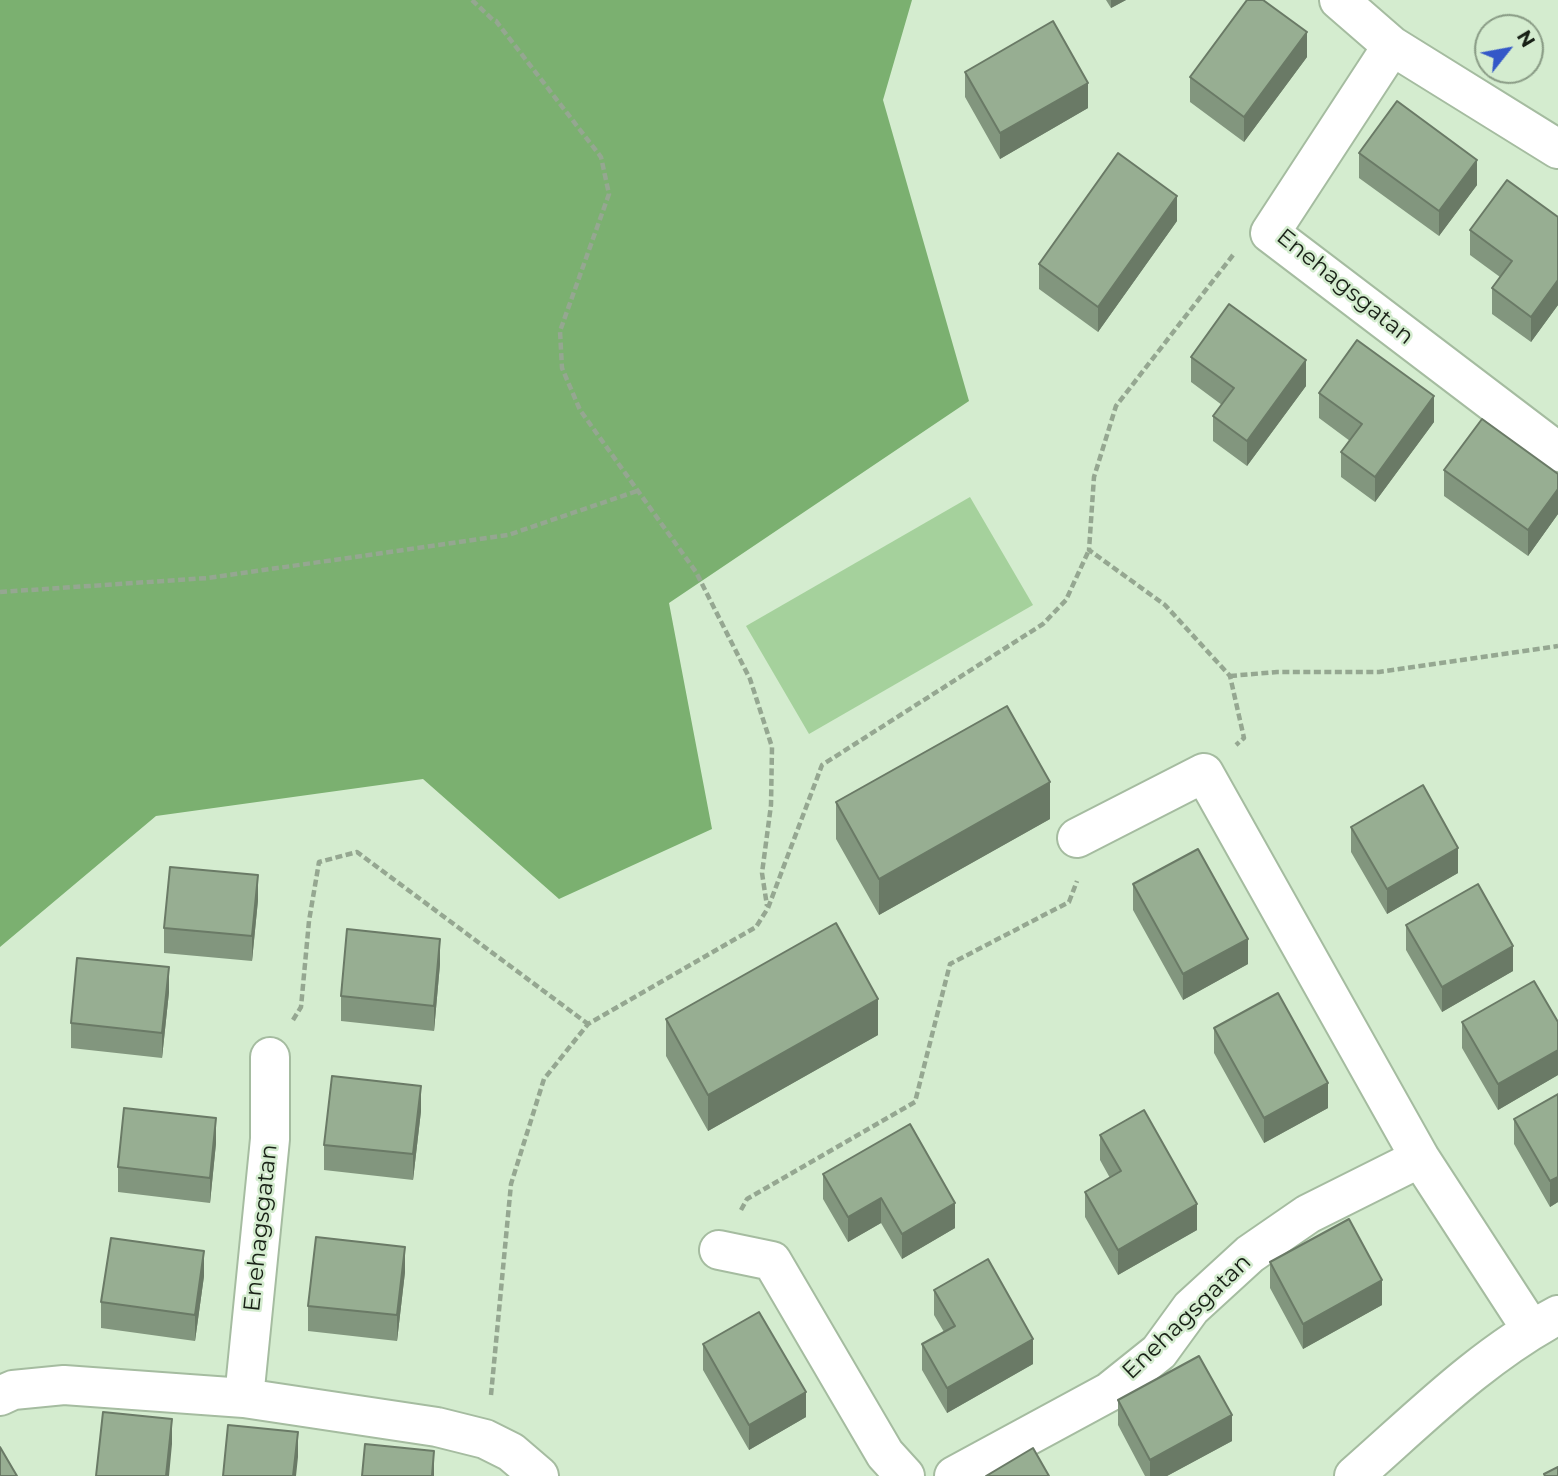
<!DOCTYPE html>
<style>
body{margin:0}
#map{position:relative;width:1558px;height:1476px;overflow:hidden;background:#d4eccf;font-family:Montserrat,sans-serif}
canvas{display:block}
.north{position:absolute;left:1474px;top:14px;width:70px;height:70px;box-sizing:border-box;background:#d4eccf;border:2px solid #899b85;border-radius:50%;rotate:59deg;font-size:19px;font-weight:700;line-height:28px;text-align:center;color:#192117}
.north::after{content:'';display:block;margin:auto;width:24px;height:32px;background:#3458c8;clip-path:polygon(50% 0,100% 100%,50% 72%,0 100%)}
</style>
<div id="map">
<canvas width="1558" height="1476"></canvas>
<div class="north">N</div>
</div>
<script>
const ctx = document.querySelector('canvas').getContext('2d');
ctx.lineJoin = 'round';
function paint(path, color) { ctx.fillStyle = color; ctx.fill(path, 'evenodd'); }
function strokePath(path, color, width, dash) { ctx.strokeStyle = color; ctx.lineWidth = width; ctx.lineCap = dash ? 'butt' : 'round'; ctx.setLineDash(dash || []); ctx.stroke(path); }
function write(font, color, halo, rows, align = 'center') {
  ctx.font = font + ' Montserrat,sans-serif'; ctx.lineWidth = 5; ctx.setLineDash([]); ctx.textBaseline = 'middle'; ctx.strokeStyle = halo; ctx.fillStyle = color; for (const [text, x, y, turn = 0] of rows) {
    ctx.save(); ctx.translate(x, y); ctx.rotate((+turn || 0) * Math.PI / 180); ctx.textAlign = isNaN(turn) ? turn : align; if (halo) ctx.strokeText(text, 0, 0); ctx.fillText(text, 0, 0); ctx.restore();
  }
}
const green = new Path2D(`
 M 970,497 L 1033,605 L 809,734 L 746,626 Z`);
const forest = new Path2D(`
 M 0,0 L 912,0 L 883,100 L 969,401 L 669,603 L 712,829 L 559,899 L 423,779 L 156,816 L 0,947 Z`);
const path = new Path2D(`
 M 472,0 L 493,20 L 496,21 L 601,157 L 609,194 L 560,331 L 562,368 L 580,410 L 696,572 L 750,679 L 772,747 L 771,805 L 762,873 L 767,906
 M 1233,255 L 1116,406 L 1094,477 L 1089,550 L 1165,605 L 1230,676 L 1244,738 L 1236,745
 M 0,592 L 208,578 L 508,535 L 637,491
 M 1230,676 L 1277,672 L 1379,672 L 1558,646
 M 293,1020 L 301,1007 L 309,921 L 319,862 L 357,852 L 588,1024
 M 741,1210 L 747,1199 L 915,1102 L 950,964 L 1069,902 L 1077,881
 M 491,1395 L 511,1184 L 544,1079 L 588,1024 L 756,927 L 768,908 L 822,765 L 1043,624 L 1066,600 L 1089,550`);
const minor = new Path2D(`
 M 1339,0 L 1392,46 L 1558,149
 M 1392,46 L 1270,233 L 1558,452
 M 1077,838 L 1204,773 L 1420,1158 L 1531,1329
 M 719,1250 L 772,1261 L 885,1454 L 905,1476
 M 0,1396 L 13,1390 L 64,1385 L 244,1398 L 437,1427 L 485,1439 L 511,1452 L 539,1476
 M 244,1398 L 270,1139 L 270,1057
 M 954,1476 L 1109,1392 L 1159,1352 L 1191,1308 L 1250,1254 L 1308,1214 L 1420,1158
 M 1354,1476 C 1419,1419 1481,1356 1558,1315`);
const wall = new Path2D(`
 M 1106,0 L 1126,0 L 1111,8 Z
 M 1307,57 L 1244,142 L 1190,102 L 1190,77 Z
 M 965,72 L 1088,108 L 1000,159 L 965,97 Z
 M 1359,153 L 1477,185 L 1439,236 L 1359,178 Z
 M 1558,217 L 1558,305 L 1531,342 L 1492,314 L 1492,288 L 1500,277 L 1470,255 L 1470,230 Z
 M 1177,221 L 1098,332 L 1039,289 L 1039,264 Z
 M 1191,357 L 1306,386 L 1247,466 L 1213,441 L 1213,416 L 1222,405 L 1191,382 Z
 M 1319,393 L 1434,422 L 1375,502 L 1341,477 L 1341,452 L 1350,441 L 1319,418 Z
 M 1444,470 L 1558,474 L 1558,514 L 1528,556 L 1444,496 Z
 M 836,802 L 1050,819 L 879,915 L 836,839 Z
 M 1351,827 L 1458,873 L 1387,914 L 1351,852 Z
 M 1133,884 L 1248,964 L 1183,1000 L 1133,910 Z
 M 258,900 L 252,961 L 164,953 L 164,928 Z
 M 1406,925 L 1513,971 L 1442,1012 L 1406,950 Z
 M 440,964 L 434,1031 L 341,1021 L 341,996 Z
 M 169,992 L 162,1058 L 71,1048 L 71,1023 Z
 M 666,1019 L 878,1035 L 708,1131 L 666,1056 Z
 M 1462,1022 L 1558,1022 L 1558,1075 L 1498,1110 L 1462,1048 Z
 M 1214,1028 L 1328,1108 L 1264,1143 L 1214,1053 Z
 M 1558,1094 L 1558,1202 L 1550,1207 L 1514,1144 L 1514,1119 Z
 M 421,1111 L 413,1180 L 324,1170 L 324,1145 Z
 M 1100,1135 L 1197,1230 L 1118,1275 L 1085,1217 L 1085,1192 L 1110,1178 L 1100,1160 Z
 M 216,1143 L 210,1203 L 118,1192 L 118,1167 Z
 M 823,1174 L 955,1228 L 902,1259 L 881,1223 L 848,1242 L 823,1199 Z
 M 1270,1262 L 1382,1305 L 1303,1349 L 1270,1288 Z
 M 405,1272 L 397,1341 L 308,1331 L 308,1306 Z
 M 204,1276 L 195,1341 L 101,1328 L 101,1302 Z
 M 934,1290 L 1033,1364 L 947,1413 L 922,1370 L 922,1344 L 944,1332 L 934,1315 Z
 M 703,1344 L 806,1417 L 749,1450 L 703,1370 Z
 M 1118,1400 L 1232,1441 L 1167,1476 L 1145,1476 L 1118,1425 Z`);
const shadedWall = new Path2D(`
 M 1111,0 L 1126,0 L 1111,8 Z
 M 1307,32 L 1307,57 L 1244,142 L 1244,117 Z
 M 1088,83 L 1088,108 L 1000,159 L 1000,133 Z
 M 1477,160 L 1477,185 L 1439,236 L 1439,211 Z
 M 1177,196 L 1177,221 L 1098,332 L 1098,307 Z
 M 1558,280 L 1558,305 L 1531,342 L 1531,317 Z
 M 1306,360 L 1306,386 L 1247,466 L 1247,441 Z
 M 1434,396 L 1434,422 L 1375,502 L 1375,477 Z
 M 1558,489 L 1558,514 L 1528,556 L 1528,530 Z
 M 1050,782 L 1050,819 L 879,915 L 879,879 Z
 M 1458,848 L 1458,873 L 1387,914 L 1387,889 Z
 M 258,875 L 258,900 L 252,961 L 252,936 Z
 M 440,939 L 440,964 L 434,1031 L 434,1006 Z
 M 1248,939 L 1248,964 L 1183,1000 L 1183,974 Z
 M 1513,946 L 1513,971 L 1442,1012 L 1442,987 Z
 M 169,967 L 169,992 L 162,1058 L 162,1033 Z
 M 878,999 L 878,1035 L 708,1131 L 708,1095 Z
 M 1558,1050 L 1558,1075 L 1498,1110 L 1498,1084 Z
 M 1328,1083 L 1328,1108 L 1264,1143 L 1264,1118 Z
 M 421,1086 L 421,1111 L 413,1180 L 413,1154 Z
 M 216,1118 L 216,1143 L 210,1203 L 210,1178 Z
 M 1558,1177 L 1558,1202 L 1550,1207 L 1550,1181 Z
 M 881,1198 L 881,1223 L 848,1242 L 848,1217 Z
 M 955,1203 L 955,1228 L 902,1259 L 902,1234 Z
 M 1197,1204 L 1197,1230 L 1118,1275 L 1118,1250 Z
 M 405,1247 L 405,1272 L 397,1341 L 397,1315 Z
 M 204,1251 L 204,1276 L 195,1341 L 195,1315 Z
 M 1382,1280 L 1382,1305 L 1303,1349 L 1303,1324 Z
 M 1033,1339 L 1033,1364 L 947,1413 L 947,1388 Z
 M 806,1392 L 806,1417 L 749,1450 L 749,1425 Z
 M 1232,1415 L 1232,1441 L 1167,1476 L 1150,1476 L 1150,1460 Z
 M 172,1419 L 172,1444 L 169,1476 L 166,1476 Z
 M 298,1432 L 298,1457 L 296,1476 L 293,1476 Z
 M 434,1451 L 434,1476 L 432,1476 Z`);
const building = new Path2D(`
 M 1247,0 L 1263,0 L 1307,32 L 1244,117 L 1190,77 Z
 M 1053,21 L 1088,83 L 1000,133 L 965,72 Z
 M 1397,101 L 1477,160 L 1439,211 L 1359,153 Z
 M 1118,153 L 1177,196 L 1098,307 L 1039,264 Z
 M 1507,180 L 1558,217 L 1558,280 L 1531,317 L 1492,288 L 1512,261 L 1470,230 Z
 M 1229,304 L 1306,360 L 1247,441 L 1213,416 L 1234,388 L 1191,357 Z
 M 1357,340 L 1434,396 L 1375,477 L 1341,452 L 1362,424 L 1319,393 Z
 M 1482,419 L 1558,474 L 1558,489 L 1528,530 L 1444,470 Z
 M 1007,706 L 1050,782 L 879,879 L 836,802 Z
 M 1423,785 L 1458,848 L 1387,889 L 1351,827 Z
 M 1198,849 L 1248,939 L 1183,974 L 1133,884 Z
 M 170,867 L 258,875 L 252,936 L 164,928 Z
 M 1478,884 L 1513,946 L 1442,987 L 1406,925 Z
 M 836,923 L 878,999 L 708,1095 L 666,1019 Z
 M 347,929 L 440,939 L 434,1006 L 341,996 Z
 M 77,958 L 169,967 L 162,1033 L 71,1023 Z
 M 1534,981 L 1558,1022 L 1558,1050 L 1498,1084 L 1462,1022 Z
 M 1278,993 L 1328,1083 L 1264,1118 L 1214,1028 Z
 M 332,1076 L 421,1086 L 413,1154 L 324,1145 Z
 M 1558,1094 L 1558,1177 L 1550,1181 L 1514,1119 Z
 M 124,1108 L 216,1118 L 210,1178 L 118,1167 Z
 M 1144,1110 L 1197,1204 L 1118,1250 L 1085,1192 L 1121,1171 L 1100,1135 Z
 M 910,1124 L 955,1203 L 902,1234 L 881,1198 L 848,1217 L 823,1174 Z
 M 1349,1219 L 1382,1280 L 1303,1324 L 1270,1262 Z
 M 316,1237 L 405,1247 L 397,1315 L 308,1306 Z
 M 111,1238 L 204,1251 L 195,1315 L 101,1302 Z
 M 988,1259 L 1033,1339 L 947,1388 L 922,1344 L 955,1326 L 934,1290 Z
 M 759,1312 L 806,1392 L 749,1425 L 703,1344 Z
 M 1199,1356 L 1232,1415 L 1150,1460 L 1118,1400 Z
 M 103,1412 L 172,1419 L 166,1476 L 96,1476 Z
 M 228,1425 L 298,1432 L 293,1476 L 223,1476 Z
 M 365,1444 L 434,1451 L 432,1476 L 362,1476 Z
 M 0,1447 L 17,1476 L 0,1476 Z
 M 1033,1448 L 1049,1476 L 986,1476 Z
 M 1558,1467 L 1558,1476 L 1545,1476 L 1544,1474 Z`);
const streetNames = [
 ["Enehagsgatan",1345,287,39],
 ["Enehagsgatan",261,1228,-84],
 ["Enehagsgatan",1187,1317,-44]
];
paint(green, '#a5d19c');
paint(forest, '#7bb070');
strokePath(minor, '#a5bca0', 42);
strokePath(path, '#95a791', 4.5, [7, 3.5]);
strokePath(minor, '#fff', 38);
paint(wall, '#82967e');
paint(shadedWall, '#6a7a66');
paint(building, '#97ae92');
strokePath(building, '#6a7a66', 2);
write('23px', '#192117', '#d4eccf', streetNames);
</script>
